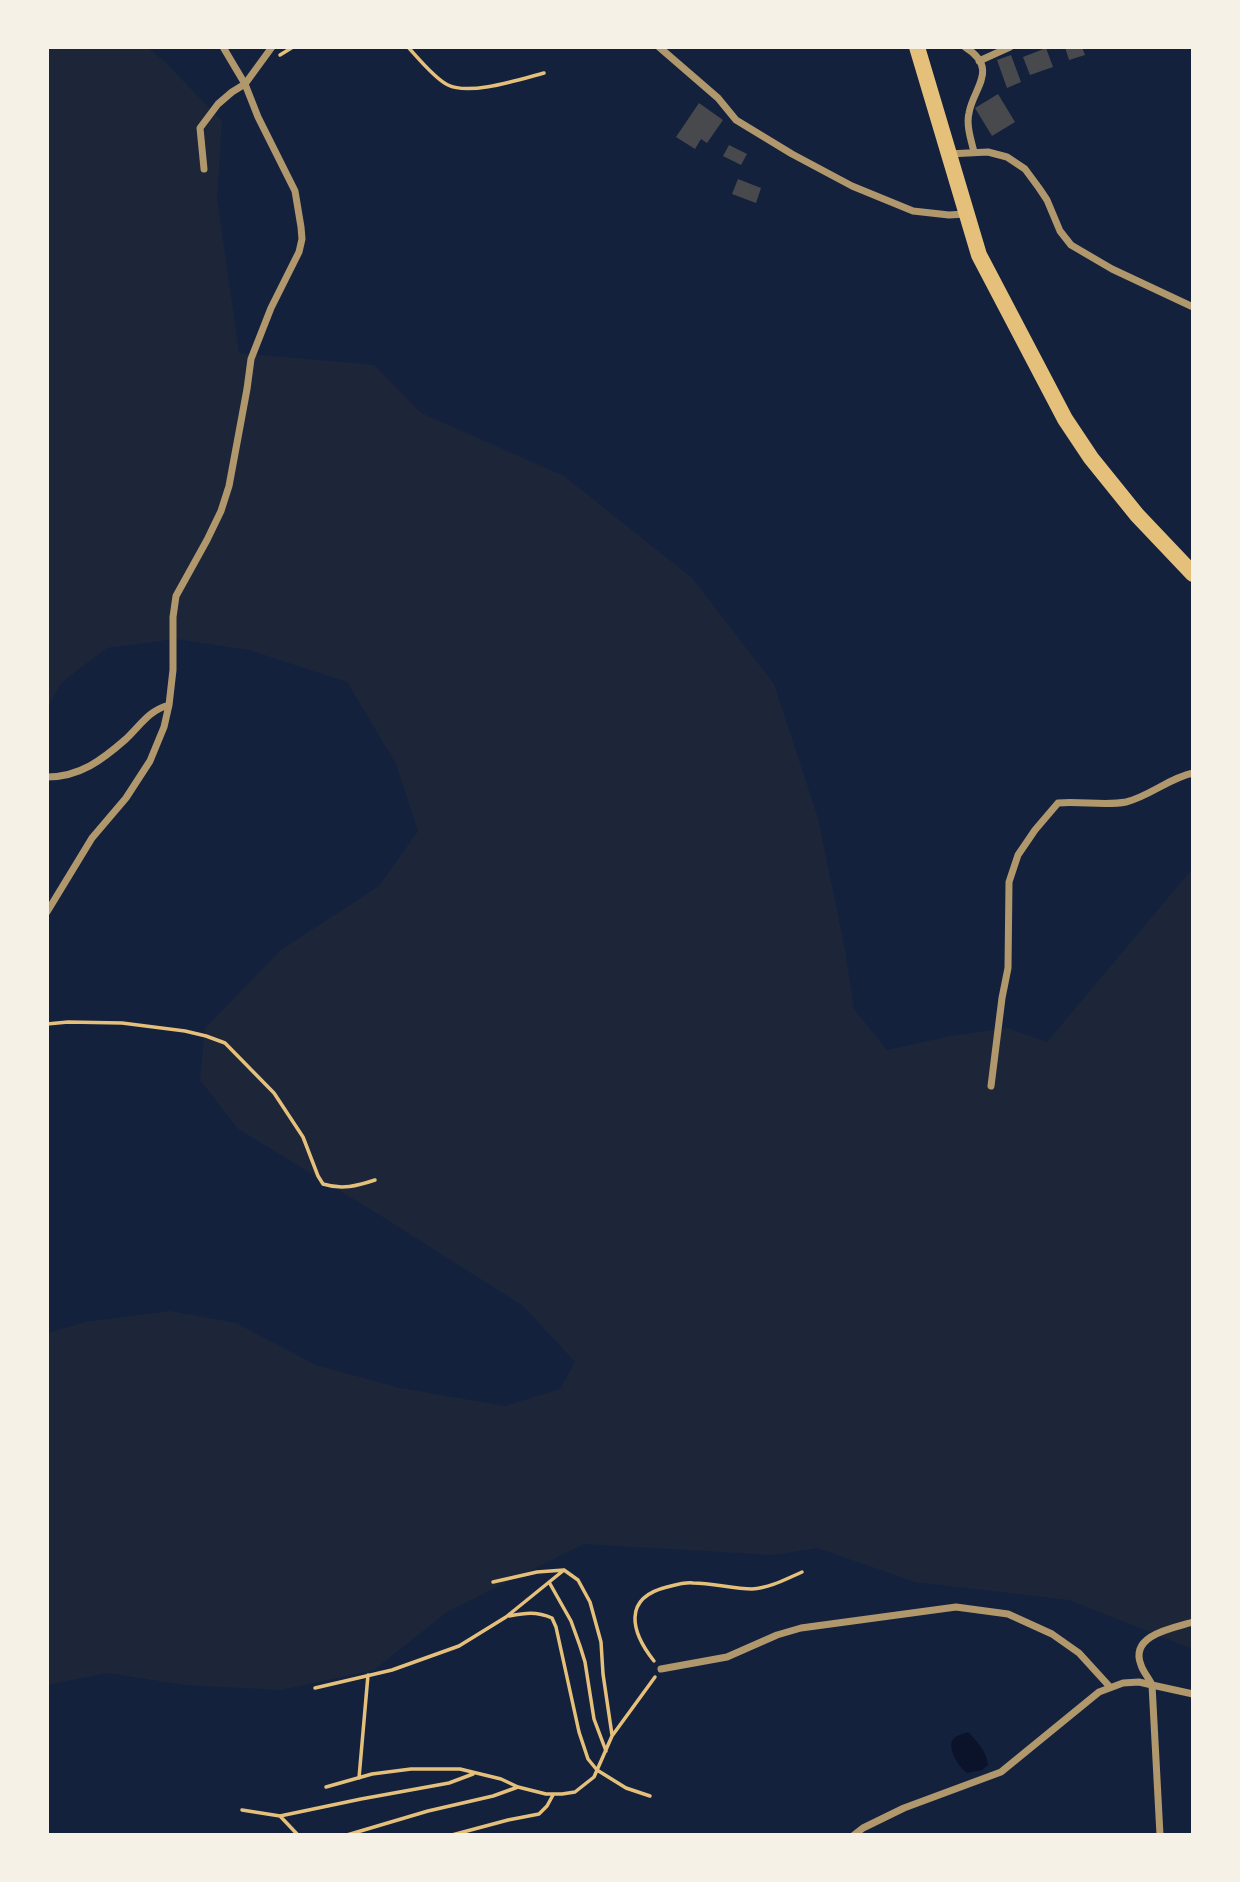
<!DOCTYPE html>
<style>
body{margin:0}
#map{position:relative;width:1240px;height:1882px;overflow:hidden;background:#14213d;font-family:Georgia,serif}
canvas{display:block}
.frame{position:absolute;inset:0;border:49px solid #f6f1e7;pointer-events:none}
</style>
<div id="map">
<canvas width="1240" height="1882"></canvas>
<div class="frame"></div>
</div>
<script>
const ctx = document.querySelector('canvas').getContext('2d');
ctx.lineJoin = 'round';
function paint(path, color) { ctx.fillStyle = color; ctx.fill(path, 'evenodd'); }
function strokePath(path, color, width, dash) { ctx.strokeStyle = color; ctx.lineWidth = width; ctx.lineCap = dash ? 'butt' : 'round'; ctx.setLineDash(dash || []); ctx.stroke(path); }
const green = new Path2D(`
 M 47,47 L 147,47 L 165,62 L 222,121 L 217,198 L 239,353 L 374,365 L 421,413 L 564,476 L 692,578 L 774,684 L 818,818 L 845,950 L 854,1009 L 887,1050 L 951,1036 L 1007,1028 L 1047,1042 L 1193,868 L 1193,1649 L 1069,1600 L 915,1582 L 817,1548 L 774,1555 L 584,1544 L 447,1612 L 374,1670 L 281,1690 L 185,1685 L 107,1673 L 47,1685 L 47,1333 L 85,1322 L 170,1311 L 236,1323 L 316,1365 L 400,1388 L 505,1406 L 560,1389 L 575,1362 L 523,1306 L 383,1217 L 238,1129 L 200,1080 L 205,1028 L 281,950 L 379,886 L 418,831 L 396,764 L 347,682 L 249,650 L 175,639 L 107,648 L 62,682 L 47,708 Z`);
const water = new Path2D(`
 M 968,1732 C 977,1741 987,1752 988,1765 L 982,1770 L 967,1773 C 960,1768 948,1751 952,1741 C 955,1735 963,1734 968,1732 Z`);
const building = new Path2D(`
 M 1065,47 L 1082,47 L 1085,55 L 1069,60 Z
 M 1046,48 L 1053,67 L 1030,75 L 1023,57 Z
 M 1011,55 L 1021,82 L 1007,88 L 997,60 Z
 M 998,94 L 1015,122 L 992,136 L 975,108 Z
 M 699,103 L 723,120 L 707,143 L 701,139 L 695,149 L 676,137 Z
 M 729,145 L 747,154 L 741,165 L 723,156 Z
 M 738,179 L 761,188 L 756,203 L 732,194 Z`);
const path = new Path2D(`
 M 408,47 C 418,58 435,79 448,85 C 470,96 521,79 544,73
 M 280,55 L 293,47
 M 47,1024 L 68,1022 L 122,1023 L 185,1031 L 206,1036 L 225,1043 L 274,1093 L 303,1137 L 318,1176 L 323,1184 C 342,1190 357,1186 375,1180
 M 493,1582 L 537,1572 L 564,1570 L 578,1580 L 590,1602 L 601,1642 L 603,1674 L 612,1735
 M 549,1582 L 571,1621 L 580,1646 L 585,1662 L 594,1719 L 606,1751
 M 509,1616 C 525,1613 536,1611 552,1618 L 556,1627 L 579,1732 L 588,1759 L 597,1770 L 626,1788 L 650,1796
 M 654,1661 C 631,1632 622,1598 667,1587 C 675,1585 685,1582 693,1583 C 713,1583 733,1589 752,1589 C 770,1588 786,1579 802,1572
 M 315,1688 L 392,1670 L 459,1646 L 506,1617 L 564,1570
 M 359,1778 L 368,1675
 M 326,1787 L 372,1774 L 411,1769 L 460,1769 L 501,1779 L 518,1787 L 546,1794 L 562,1794 L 575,1792 L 594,1777 L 612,1736 L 655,1677
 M 242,1810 L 280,1816 L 361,1799 L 449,1783 L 473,1774
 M 280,1816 L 298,1835
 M 347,1835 L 428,1811 L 493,1796 L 518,1787
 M 452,1835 L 508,1820 L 539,1814 L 547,1806 L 553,1795`);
const minor = new Path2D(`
 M 659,47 L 718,98 L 736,120 L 792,154 L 852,186 L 913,211 L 949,215 L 965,214
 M 965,47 C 1000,69 973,88 969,113 C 966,125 971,140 974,152
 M 979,61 L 1010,47
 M 948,154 L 988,152 L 1007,157 L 1025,169 L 1039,188 L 1047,200 L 1060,231 L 1071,245 L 1112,269 L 1193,307
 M 204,169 L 200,128 L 218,104 L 232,92 L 245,84 L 272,47
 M 47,777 C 80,777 102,760 126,739 C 141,725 148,711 169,705
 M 47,912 L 92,838 L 126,798 L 150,761 L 164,727 L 169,705 L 173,670 L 173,617 L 176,596 L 207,540 L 221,511 L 229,486 L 247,389 L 251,359 L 271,308 L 299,252 L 302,239 L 301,227 L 295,191 L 258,117 L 245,84 L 223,47
 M 991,1086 L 1002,998 L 1008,968 L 1009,882 L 1018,855 L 1035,830 L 1058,803 C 1080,801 1106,806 1126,802 C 1150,796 1169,778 1193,773
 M 661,1669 L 727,1657 L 777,1635 L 801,1628 L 956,1607 L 1008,1614 L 1052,1634 L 1079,1653 L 1110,1687
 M 1152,1685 C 1149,1678 1143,1672 1141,1665 C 1129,1635 1173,1628 1193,1622
 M 854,1835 L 863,1828 L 904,1808 L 1001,1772 L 1099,1692 L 1123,1683 L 1139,1682 L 1152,1685
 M 1160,1835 L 1152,1685 L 1193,1694`);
const primary = new Path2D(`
 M 917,47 L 979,255 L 1065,419 L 1091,458 L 1137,515 L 1193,574`);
paint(green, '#1d2539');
paint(water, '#0b132b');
paint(building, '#48494c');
strokePath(path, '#e5c07b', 3.5);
strokePath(minor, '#b1986c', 7);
strokePath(primary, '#e5c07b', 16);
</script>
